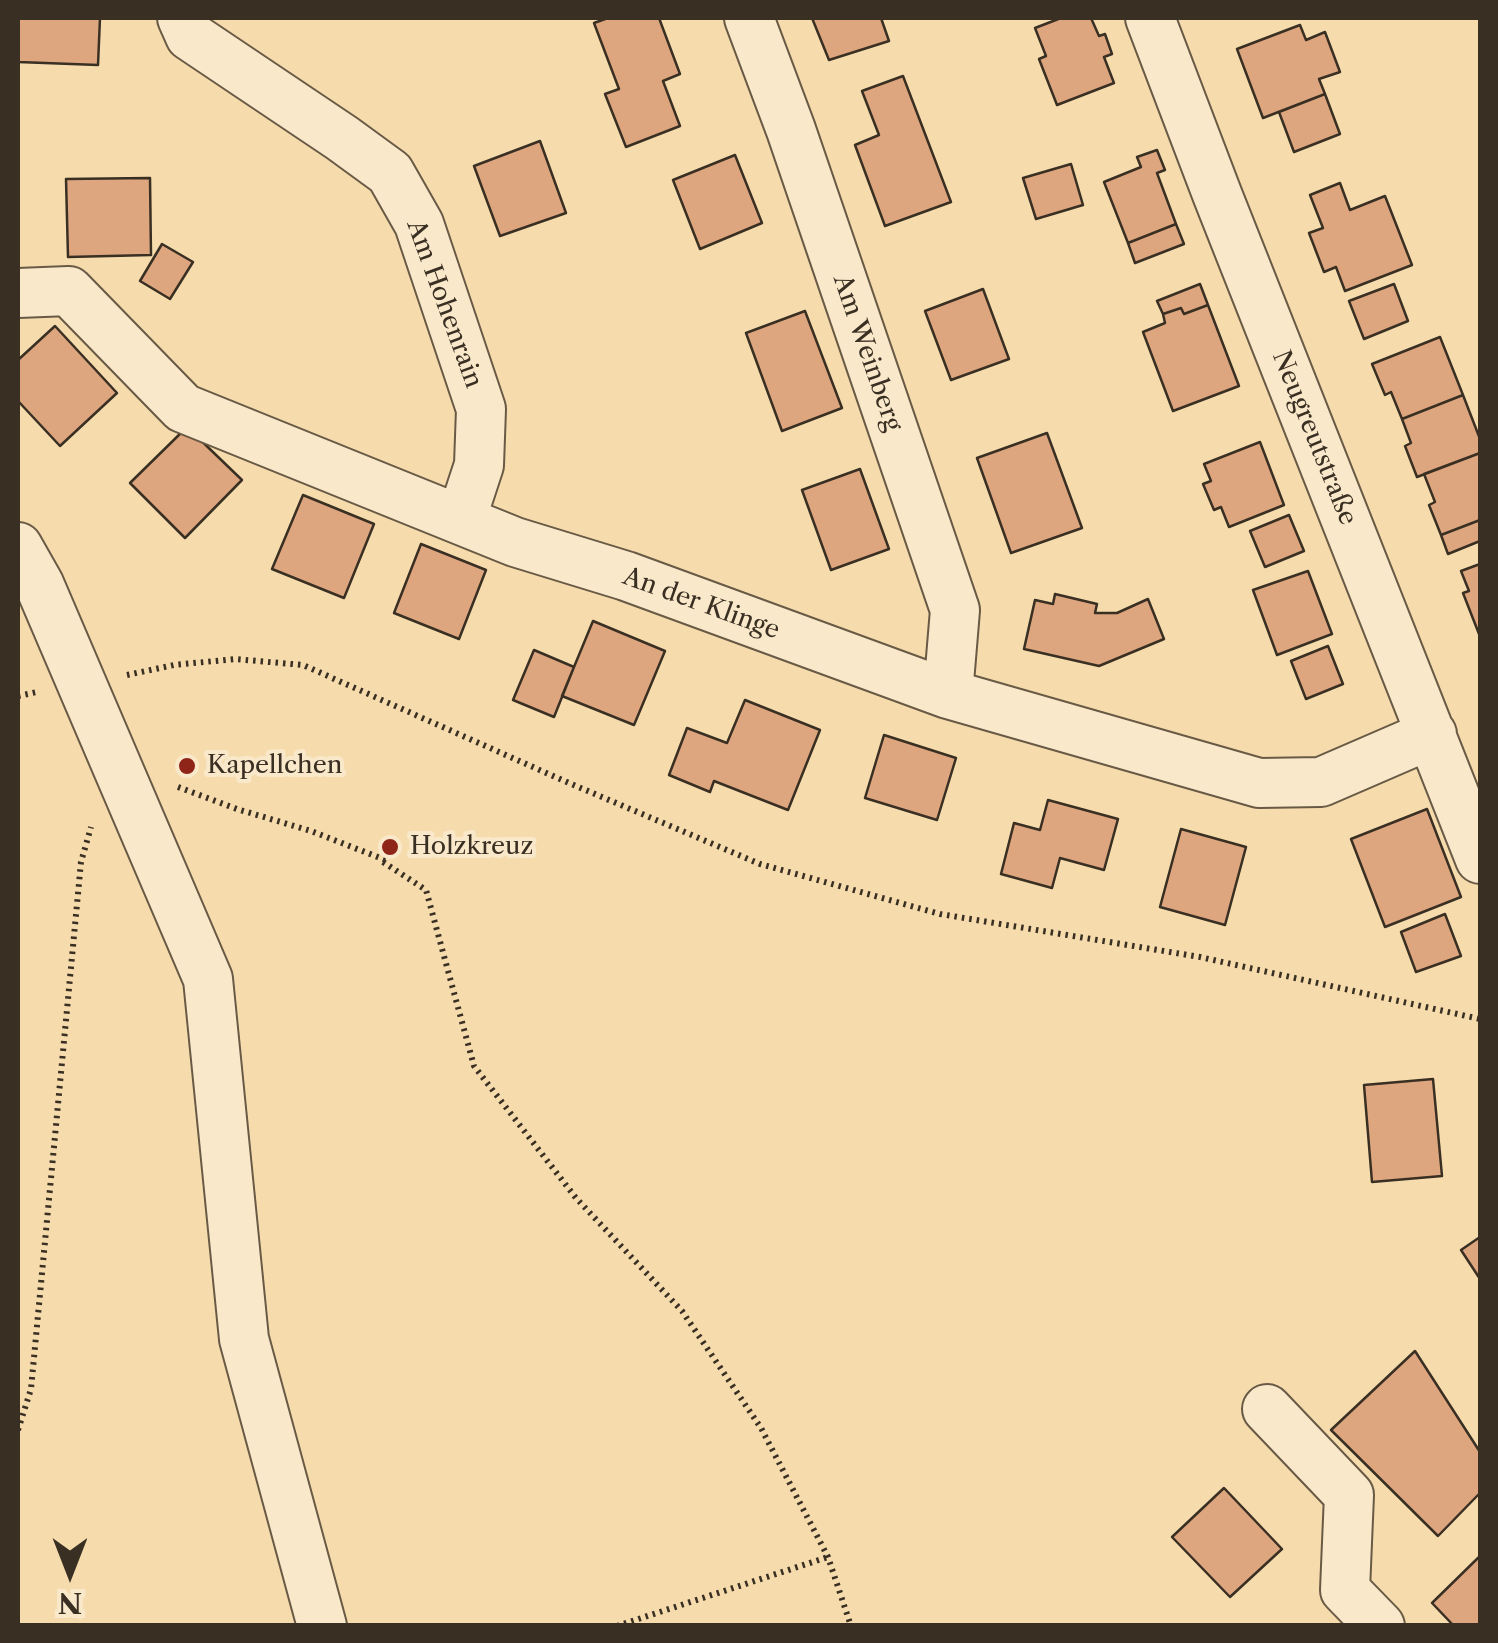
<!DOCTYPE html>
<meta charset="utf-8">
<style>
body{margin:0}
#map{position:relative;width:1498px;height:1643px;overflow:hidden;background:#f6dcad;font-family:"Libre Caslon Text",serif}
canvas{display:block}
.frame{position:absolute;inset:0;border:20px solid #3a2f23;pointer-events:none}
.north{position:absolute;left:20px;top:1523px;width:100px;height:100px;-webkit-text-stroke:8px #f9e8ca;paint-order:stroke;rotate:180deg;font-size:28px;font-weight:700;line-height:40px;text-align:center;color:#3a2f23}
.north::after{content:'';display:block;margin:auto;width:35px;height:45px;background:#3a2f23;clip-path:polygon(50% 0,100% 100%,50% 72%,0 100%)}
</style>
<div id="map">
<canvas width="1498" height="1643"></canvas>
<div class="frame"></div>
<div class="north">N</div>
</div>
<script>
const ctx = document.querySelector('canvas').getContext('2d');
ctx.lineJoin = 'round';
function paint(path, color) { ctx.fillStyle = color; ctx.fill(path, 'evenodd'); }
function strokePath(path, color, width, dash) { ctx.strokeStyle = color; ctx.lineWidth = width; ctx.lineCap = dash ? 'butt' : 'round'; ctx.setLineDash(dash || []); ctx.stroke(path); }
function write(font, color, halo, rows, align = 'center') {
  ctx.font = font + ' "Libre Caslon Text",serif'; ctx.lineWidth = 8; ctx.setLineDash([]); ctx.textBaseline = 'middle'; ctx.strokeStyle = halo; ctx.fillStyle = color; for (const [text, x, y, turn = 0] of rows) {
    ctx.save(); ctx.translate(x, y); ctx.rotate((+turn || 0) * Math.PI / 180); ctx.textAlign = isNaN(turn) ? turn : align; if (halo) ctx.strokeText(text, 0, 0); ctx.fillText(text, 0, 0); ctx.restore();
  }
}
const building = new Path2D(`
 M 18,18 L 100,18 L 98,65 L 18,62 Z
 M 608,18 L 659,18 L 680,74 L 663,81 L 680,126 L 626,147 L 605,94 L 619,89 L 594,23 Z
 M 812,18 L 881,18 L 889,41 L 829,60 Z
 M 1061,18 L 1091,18 L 1099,36 L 1105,34 L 1112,54 L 1104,57 L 1114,83 L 1057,105 L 1039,59 L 1046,56 L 1035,28 Z
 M 1300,25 L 1306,40 L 1325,32 L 1340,72 L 1319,79 L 1325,94 L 1263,118 L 1237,49 Z
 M 903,76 L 951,202 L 885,226 L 855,145 L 879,135 L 862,91 Z
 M 1325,94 L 1340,134 L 1294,152 L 1279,112 Z
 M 540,141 L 566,213 L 500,236 L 474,166 Z
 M 1157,150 L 1165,170 L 1157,173 L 1176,224 L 1128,243 L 1104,182 L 1141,167 L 1137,157 Z
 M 735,155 L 762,223 L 700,249 L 673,180 Z
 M 1071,164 L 1083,205 L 1036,219 L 1023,178 Z
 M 150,178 L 151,255 L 68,257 L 66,179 Z
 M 1340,183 L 1350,210 L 1385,196 L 1412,265 L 1345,291 L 1336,267 L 1324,272 L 1309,233 L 1323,228 L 1310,195 Z
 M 1176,224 L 1184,244 L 1135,263 L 1128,243 Z
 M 162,244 L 193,262 L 170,299 L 140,281 Z
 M 1200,284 L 1208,305 L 1184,314 L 1181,308 L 1163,314 L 1157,301 Z
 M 1394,284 L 1408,321 L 1364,339 L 1349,301 Z
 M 983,289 L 1009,359 L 951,380 L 925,311 Z
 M 1208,305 L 1239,386 L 1173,411 L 1143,332 L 1165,323 L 1163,314 L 1181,308 L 1184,314 Z
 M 805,311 L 842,408 L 782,431 L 746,333 Z
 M 55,326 L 117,393 L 60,446 L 18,401 L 18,360 Z
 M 1440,337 L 1463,395 L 1402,419 L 1391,392 L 1385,395 L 1372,364 Z
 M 1463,395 L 1480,439 L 1480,453 L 1417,477 L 1405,446 L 1411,443 L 1402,419 Z
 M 187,427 L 242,480 L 185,538 L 130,483 Z
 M 1047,433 L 1082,528 L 1011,553 L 977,458 Z
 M 1260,442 L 1284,505 L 1229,527 L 1221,507 L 1214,510 L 1203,484 L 1211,481 L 1204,464 Z
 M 1480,453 L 1480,520 L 1441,535 L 1429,505 L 1435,502 L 1424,474 Z
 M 860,469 L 889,549 L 831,570 L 802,490 Z
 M 303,495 L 374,524 L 344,598 L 272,569 Z
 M 1289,515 L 1304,551 L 1265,567 L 1250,531 Z
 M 1480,520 L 1480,541 L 1448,554 L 1441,535 Z
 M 421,544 L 486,570 L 459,639 L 394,613 Z
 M 1480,564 L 1480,634 L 1479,634 L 1463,593 L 1469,591 L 1461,571 Z
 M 1308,571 L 1332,634 L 1277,655 L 1253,590 Z
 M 1055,594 L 1097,604 L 1095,613 L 1117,613 L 1148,599 L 1164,639 L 1099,666 L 1024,649 L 1035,600 L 1053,604 Z
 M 593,621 L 665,651 L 634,725 L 562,696 Z
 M 1328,646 L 1343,684 L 1306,699 L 1291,661 Z
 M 534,650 L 574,667 L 554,717 L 513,700 Z
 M 745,700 L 820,730 L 788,810 L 714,781 L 710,792 L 669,775 L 687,728 L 727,743 Z
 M 884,735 L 956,758 L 937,820 L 865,798 Z
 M 1048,800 L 1118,819 L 1104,870 L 1060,858 L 1052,888 L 1001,874 L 1014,823 L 1040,830 Z
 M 1427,809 L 1461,897 L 1385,927 L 1351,839 Z
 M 1181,829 L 1246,847 L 1225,925 L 1160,907 Z
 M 1445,914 L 1461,956 L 1416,972 L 1401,932 Z
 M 1433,1079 L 1442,1176 L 1372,1182 L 1364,1085 Z
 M 1480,1237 L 1480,1279 L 1461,1250 Z
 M 1415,1351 L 1480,1452 L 1480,1493 L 1438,1536 L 1331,1430 Z
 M 1224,1488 L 1282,1549 L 1230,1597 L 1172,1537 Z
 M 1480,1556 L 1480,1626 L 1454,1626 L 1432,1603 Z`);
const path = new Path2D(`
 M 127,675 L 174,665 L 235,659 L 303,665 L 569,783 L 760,864 L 940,914 L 1200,957 L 1480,1019
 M 18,696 L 37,692
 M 178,787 L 237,809 L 311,831 L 388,861
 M 383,862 L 426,890 L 474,1066 L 576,1198 L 682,1311 L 761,1428 L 828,1557 L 851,1626
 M 18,1430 L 31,1389 L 81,862 L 91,827
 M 617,1626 L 828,1557`);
const street = new Path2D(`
 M 182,18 L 190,36 L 342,138 L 390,173 L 419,224 L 481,409 L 479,465 L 461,520
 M 749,18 L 791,130 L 955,610 L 948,694
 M 1150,18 L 1217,194 L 1480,859
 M 18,293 L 69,291 L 183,408 L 515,542 L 626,576 L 948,694 L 1259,783 L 1321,782 L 1432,734
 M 18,547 L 39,584 L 208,979 L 244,1339 L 322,1626
 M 1267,1409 L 1349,1495 L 1345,1590 L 1380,1626`);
const markers = [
 [187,766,10,"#8f2418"],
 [390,847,10,"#8f2418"]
];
const streetNames = [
 ["Am Hohenrain",444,304,70],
 ["Am Weinberg",867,353,71],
 ["Neugreutstraße",1314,438,68],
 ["An der Klinge",701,604,20]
];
const poiNames = [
 ["Kapellchen",207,766],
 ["Holzkreuz",410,847]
];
paint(building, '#dda67e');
strokePath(building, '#3a2f23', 2.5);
strokePath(street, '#695a46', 52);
strokePath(path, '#3a2f23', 6, [2.5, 5]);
strokePath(street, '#f9e8ca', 48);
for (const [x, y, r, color] of markers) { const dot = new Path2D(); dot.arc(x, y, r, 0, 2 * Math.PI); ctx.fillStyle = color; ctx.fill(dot); strokePath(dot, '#f9e8ca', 4); }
write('25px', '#3a2f23', '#f9e8ca', streetNames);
write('25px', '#3a2f23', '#f9e8ca', poiNames, 'left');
</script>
